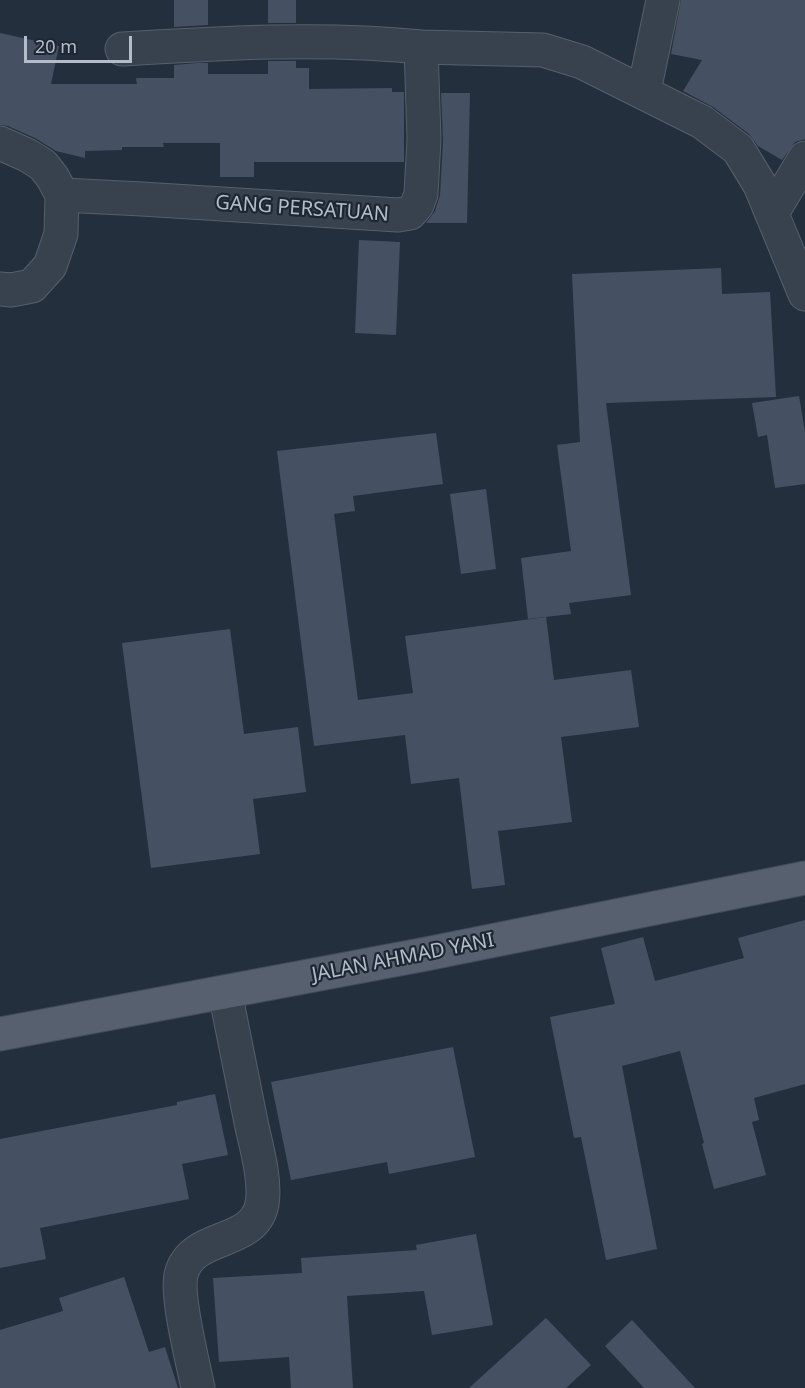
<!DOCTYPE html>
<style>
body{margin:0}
#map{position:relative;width:805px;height:1388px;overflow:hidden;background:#242f3e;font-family:"Noto Sans",sans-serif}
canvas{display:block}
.scale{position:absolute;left:24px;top:36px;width:108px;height:27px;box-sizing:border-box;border:3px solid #b4bcc9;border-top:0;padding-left:8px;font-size:18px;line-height:21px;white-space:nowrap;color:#b4bcc9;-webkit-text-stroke:4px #1d2633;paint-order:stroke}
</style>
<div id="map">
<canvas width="805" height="1388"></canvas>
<div class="scale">20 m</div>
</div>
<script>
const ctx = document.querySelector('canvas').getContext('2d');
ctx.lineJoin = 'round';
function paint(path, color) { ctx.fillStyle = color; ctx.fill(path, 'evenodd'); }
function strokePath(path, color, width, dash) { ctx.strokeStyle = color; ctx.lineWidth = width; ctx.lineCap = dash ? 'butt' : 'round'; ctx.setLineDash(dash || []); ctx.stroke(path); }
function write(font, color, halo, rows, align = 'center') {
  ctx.font = font + ' "Noto Sans",sans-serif'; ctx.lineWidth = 4.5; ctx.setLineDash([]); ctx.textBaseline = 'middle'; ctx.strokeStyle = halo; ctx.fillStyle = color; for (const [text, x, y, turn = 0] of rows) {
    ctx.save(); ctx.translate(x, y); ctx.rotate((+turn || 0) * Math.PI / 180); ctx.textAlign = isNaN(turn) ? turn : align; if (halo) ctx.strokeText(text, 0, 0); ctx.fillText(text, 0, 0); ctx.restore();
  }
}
const building = new Path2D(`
 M 174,0 L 208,0 L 208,25 L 174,27 Z
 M 268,0 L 296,0 L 296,23 L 268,23 Z
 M 681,0 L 805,0 L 805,139 L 795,142 L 782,160 L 758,146 L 749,134 L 713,107 L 683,91 L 702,60 L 671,54 Z
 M 0,33 L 59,46 L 51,84 L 137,84 L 136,78 L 174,78 L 174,65 L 198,63 L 208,63 L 208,74 L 268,74 L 268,61 L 296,61 L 296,68 L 309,68 L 309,89 L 392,88 L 392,92 L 404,92 L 404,162 L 254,162 L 254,177 L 220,177 L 220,143 L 163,143 L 164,147 L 122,147 L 122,150 L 85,151 L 85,158 L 56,151 L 35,138 L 8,126 L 0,125 Z
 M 441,93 L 470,93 L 467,223 L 426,223 L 435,211 L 440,195 L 443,140 Z
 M 359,240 L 400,242 L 396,335 L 355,333 Z
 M 721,268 L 722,294 L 770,292 L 776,397 L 606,403 L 631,595 L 569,603 L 571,614 L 528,619 L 521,558 L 571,551 L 557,445 L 580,442 L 572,274 Z
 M 799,396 L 805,432 L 805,484 L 775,488 L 767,435 L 758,437 L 752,403 Z
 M 436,433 L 443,484 L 353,496 L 355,511 L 334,514 L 358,700 L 413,693 L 405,636 L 546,617 L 554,680 L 631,670 L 639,727 L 561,737 L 572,822 L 498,831 L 505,885 L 472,889 L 459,778 L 411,784 L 405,735 L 314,746 L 277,451 Z
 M 486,489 L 496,569 L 461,574 L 450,494 Z
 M 230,629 L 244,734 L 298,727 L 306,792 L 253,799 L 260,854 L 151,868 L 122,643 Z
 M 805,920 L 805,1084 L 754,1098 L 759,1120 L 752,1122 L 766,1175 L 714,1189 L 702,1144 L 704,1143 L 680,1051 L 622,1066 L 657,1249 L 606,1260 L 581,1137 L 574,1138 L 550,1017 L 615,1004 L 601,948 L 643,937 L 655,981 L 744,958 L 738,938 Z
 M 453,1047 L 475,1157 L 389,1174 L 387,1162 L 291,1180 L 271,1082 Z
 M 215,1094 L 228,1155 L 182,1164 L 189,1199 L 40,1228 L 46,1259 L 0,1268 L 0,1139 L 177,1105 L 177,1102 Z
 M 476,1234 L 493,1325 L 432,1335 L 424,1291 L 347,1296 L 353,1388 L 291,1388 L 289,1357 L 219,1362 L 213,1278 L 302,1273 L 301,1258 L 417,1250 L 416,1245 Z
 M 124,1277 L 149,1352 L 165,1347 L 178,1388 L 0,1388 L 0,1330 L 63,1311 L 59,1298 Z
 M 546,1318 L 591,1365 L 566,1388 L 469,1388 Z
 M 632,1320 L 695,1388 L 644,1388 L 605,1346 Z`);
const minor = new Path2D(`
 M 122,49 C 222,43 321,37 421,47
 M 644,91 L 663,0
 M 0,143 L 27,155 L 43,165 L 53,178 L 62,195 L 61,234 L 50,266 L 32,286 L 11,290 L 0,289
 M 62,195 L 142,199 L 398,215 L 410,213 L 417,205 L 421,194 L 424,139 L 421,47 L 543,50 L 582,62 L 702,122 L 738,149 L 760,185 L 805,294
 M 772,213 L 805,158
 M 198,1388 C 193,1363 176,1297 181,1275 C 191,1232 254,1247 262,1204 C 266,1182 257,1149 252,1127 C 243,1082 234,1037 225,992`);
const primary = new Path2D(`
 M 0,1034 L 426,954 L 805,878`);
const streetNames = [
 ["GANG PERSATUAN",302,209,4],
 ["JALAN AHMAD YANI",403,958,-11]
];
paint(building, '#455162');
strokePath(minor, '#565f6c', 35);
strokePath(primary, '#414a57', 35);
strokePath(minor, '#38414e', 33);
strokePath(primary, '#56606e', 33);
write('20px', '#b4bcc9', '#1d2633', streetNames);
</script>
